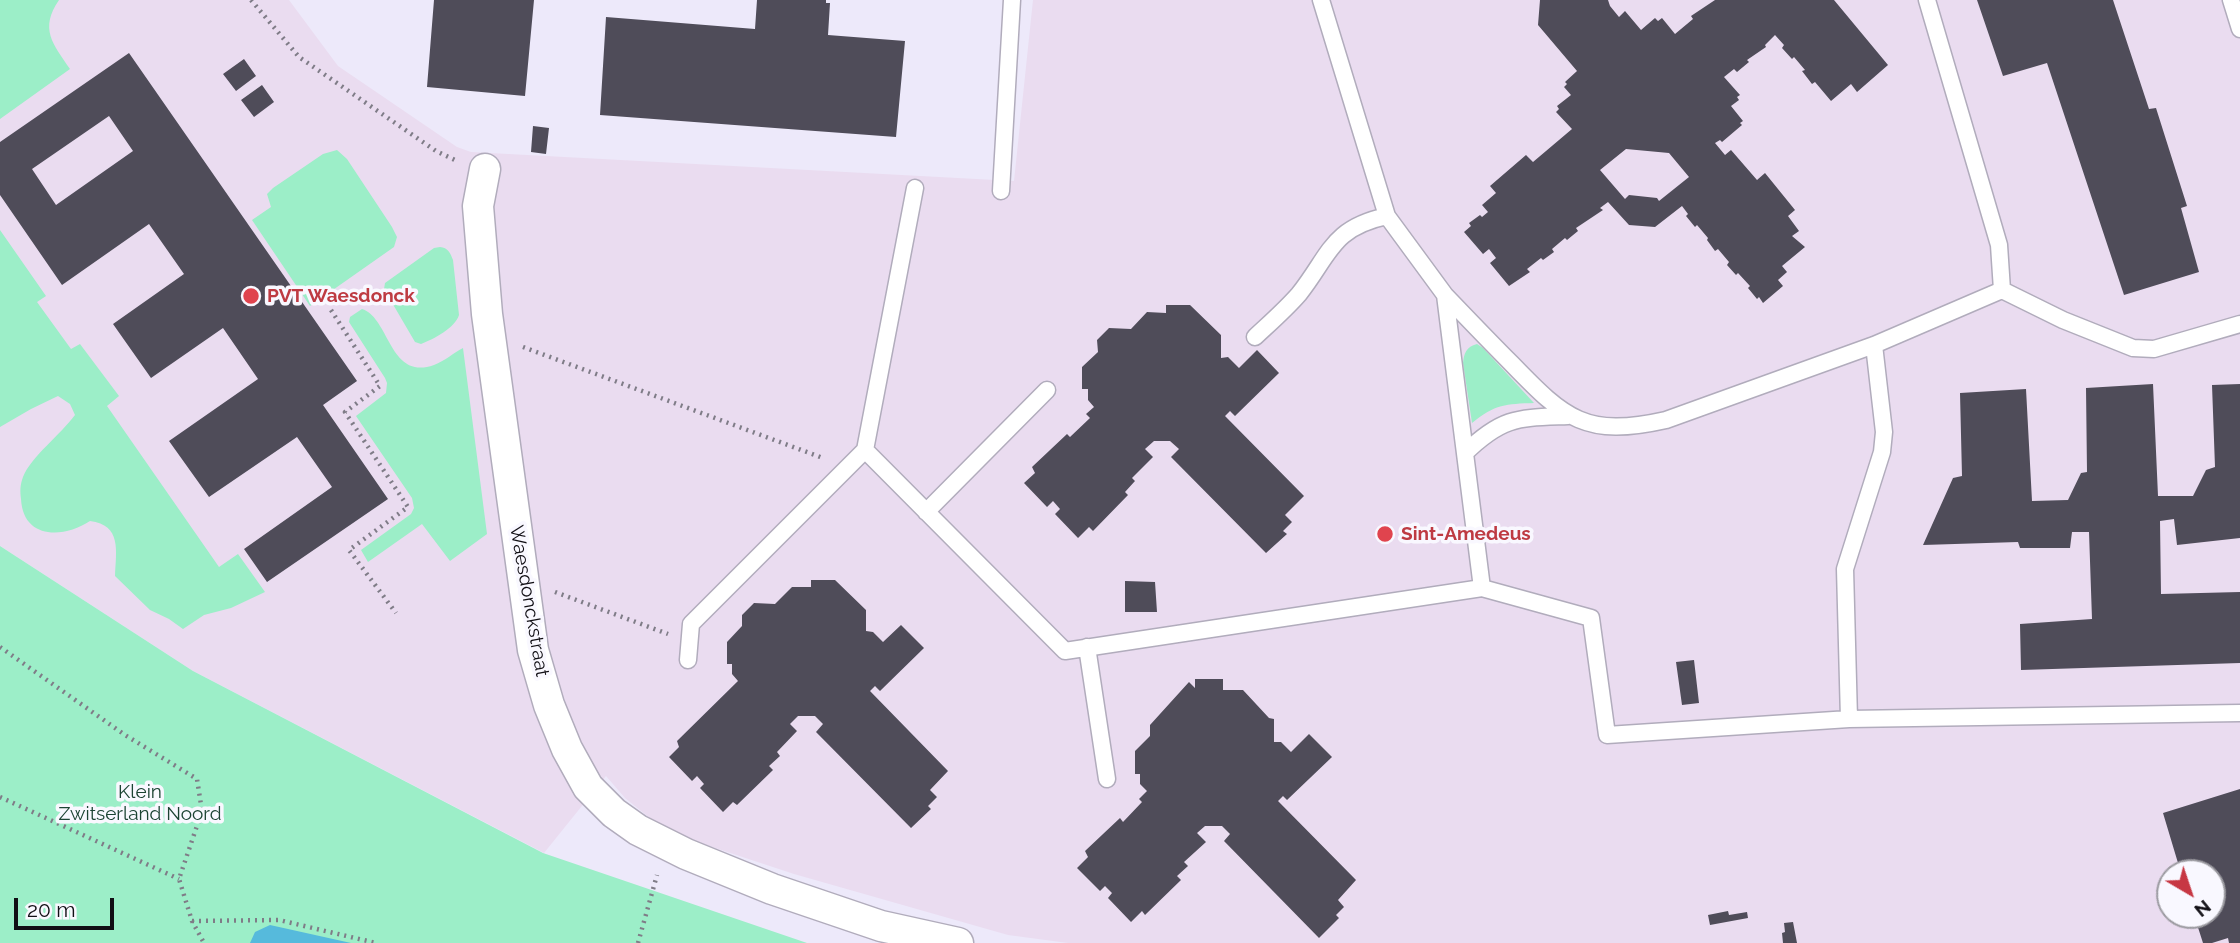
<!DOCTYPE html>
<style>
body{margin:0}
#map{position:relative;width:2240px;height:943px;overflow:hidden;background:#ede9fa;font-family:Raleway,sans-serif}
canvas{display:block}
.north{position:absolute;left:2156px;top:859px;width:70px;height:70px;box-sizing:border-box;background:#f9f8ff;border:2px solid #9c9ba1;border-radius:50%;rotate:141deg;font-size:19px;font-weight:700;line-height:28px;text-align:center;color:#110f15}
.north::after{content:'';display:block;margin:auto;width:24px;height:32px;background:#c73743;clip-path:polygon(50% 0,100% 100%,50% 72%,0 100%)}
.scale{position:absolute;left:14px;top:898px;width:100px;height:32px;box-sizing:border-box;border:4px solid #110f15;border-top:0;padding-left:9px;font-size:21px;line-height:24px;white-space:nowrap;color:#110f15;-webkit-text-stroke:5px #f9f8ff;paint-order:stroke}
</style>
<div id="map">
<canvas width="2240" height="943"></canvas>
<div class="north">N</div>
<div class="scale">20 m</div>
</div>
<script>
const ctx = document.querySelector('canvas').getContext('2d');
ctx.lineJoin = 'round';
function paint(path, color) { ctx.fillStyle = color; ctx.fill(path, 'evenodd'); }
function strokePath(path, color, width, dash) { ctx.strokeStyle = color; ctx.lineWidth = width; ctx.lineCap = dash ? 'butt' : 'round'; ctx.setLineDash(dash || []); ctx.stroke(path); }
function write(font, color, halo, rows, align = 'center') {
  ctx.font = font + ' Raleway,sans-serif'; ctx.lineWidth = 7; ctx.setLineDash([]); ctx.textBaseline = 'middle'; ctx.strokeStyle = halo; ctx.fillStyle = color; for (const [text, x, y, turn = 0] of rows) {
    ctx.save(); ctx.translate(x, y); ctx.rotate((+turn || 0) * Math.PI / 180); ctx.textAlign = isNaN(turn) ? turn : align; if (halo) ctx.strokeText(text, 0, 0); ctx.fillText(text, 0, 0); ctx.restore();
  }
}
const medical = new Path2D(`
 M 0,0 L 289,0 L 338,66 L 457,147 L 471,152 L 1014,181 L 1033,0 L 2240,0 L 2240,943 L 1068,943 L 1008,935 L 794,874 L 694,841 L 651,819 L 625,798 L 606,776 L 544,853 L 193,671 L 0,546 ZM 2170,873 L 2212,873 L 2212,915 L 2170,915 Z`);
const green = new Path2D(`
 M 0,0 L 59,0 C 39,29 53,44 70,69 L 0,119 Z
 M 337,150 L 347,159 L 392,227 L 397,237 L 394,247 L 310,306 L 252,220 L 271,207 L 267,194 L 273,188 L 323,154 Z
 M 0,230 L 46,296 L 37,302 L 71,349 L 80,344 L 119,396 L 107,406 L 219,567 L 238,554 L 265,592 L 231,608 L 204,615 L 183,629 L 169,619 L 150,610 L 115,576 C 116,551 122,525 90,521 C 63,539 23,539 21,499 C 20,491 20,485 23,477 C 31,457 61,434 75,415 L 70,404 L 58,396 L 31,409 L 0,427 Z
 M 440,247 C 448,248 450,252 453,260 L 459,315 C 455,328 434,339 421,344 L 415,342 L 384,289 L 385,283 L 434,248 Z
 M 362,309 C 390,318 389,381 434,365 C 445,361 453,353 463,348 L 487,534 L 450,561 L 422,524 L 368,562 L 361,550 L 411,514 L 414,508 L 412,498 L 356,416 L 386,393 L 387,383 L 385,378 L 349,322 L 350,317 Z
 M 1477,344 L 1483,348 L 1534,403 C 1506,404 1495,404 1472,423 L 1463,363 C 1464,353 1466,347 1477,344 Z
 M 0,546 L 193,671 L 543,853 L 807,943 L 0,943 Z`);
const water = new Path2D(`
 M 270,925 L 351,943 L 250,943 L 255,932 Z`);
const building = new Path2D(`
 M 434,0 L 534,0 L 525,96 L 427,87 Z
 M 757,0 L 826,0 L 826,3 L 830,3 L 828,35 L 905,41 L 896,137 L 600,115 L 606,17 L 755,29 Z
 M 1540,0 L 1608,0 L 1610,6 L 1619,17 L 1625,11 L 1641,30 L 1655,18 L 1658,21 L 1662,18 L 1675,34 L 1693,19 L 1691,16 L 1715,0 L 1834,0 L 1888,65 L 1857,92 L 1851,84 L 1831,101 L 1815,82 L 1812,84 L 1802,71 L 1805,70 L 1794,57 L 1792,59 L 1782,48 L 1784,45 L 1775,35 L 1765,45 L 1766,47 L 1747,60 L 1749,62 L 1737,72 L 1734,69 L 1724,77 L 1740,95 L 1737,97 L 1739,100 L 1731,106 L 1743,121 L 1740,123 L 1742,125 L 1722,142 L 1720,140 L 1715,143 L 1725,155 L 1731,150 L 1757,180 L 1765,173 L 1795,210 L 1788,216 L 1799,231 L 1792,236 L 1805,247 L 1782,266 L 1787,272 L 1778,280 L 1783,286 L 1763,303 L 1759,297 L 1757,299 L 1748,288 L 1750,286 L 1738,273 L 1736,275 L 1727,265 L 1729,262 L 1718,249 L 1715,251 L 1707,240 L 1708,238 L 1697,225 L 1695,227 L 1686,216 L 1688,214 L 1682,206 L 1655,227 L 1629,225 L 1608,202 L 1600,208 L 1603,210 L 1576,228 L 1578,231 L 1567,240 L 1565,238 L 1552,249 L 1554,252 L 1543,260 L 1541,258 L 1527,269 L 1530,272 L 1509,286 L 1490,263 L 1496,258 L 1489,249 L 1483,254 L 1464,232 L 1471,226 L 1469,223 L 1480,215 L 1482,217 L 1488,212 L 1482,205 L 1496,193 L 1490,186 L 1526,155 L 1533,162 L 1572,129 L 1556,112 L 1559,109 L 1557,106 L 1571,95 L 1564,87 L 1567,84 L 1565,82 L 1577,71 L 1538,25 ZM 1626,149 L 1669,153 L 1689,177 L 1659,201 L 1657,198 L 1629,195 L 1625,199 L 1600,170 Z
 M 1977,0 L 2113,0 L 2149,109 L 2156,108 L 2187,206 L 2181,208 L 2199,272 L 2124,295 L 2047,63 L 2003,76 Z
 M 129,53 L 357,381 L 323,405 L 388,499 L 267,582 L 244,549 L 332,487 L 297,437 L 209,497 L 169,441 L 258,379 L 223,328 L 151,378 L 113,324 L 184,274 L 149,224 L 62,285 L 0,195 L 0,142 ZM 109,116 L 133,151 L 56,205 L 32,169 Z
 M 244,59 L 256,76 L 236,91 L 223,74 Z
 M 262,85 L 274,102 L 254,117 L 241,100 Z
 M 533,126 L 549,128 L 546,154 L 531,152 Z
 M 1166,305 L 1190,305 L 1221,335 L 1221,358 L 1228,357 L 1239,368 L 1257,350 L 1279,373 L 1235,416 L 1230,411 L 1225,416 L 1304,496 L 1285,515 L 1292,522 L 1283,531 L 1287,534 L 1266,553 L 1171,457 L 1179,449 L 1170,441 L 1154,441 L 1145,449 L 1153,457 L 1132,478 L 1135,481 L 1125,492 L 1128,495 L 1093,531 L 1089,527 L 1078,538 L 1055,514 L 1060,509 L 1053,501 L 1047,507 L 1024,483 L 1035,473 L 1032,467 L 1067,434 L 1070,437 L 1090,418 L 1086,414 L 1094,407 L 1088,400 L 1088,389 L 1082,389 L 1082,367 L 1098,352 L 1097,340 L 1109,328 L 1131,329 L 1147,312 L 1166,313 Z
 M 2153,384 L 2158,496 L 2193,496 L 2206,470 L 2215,467 L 2212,385 L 2240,384 L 2240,538 L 2177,545 L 2174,519 L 2160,521 L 2161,594 L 2240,592 L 2240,663 L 2021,670 L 2020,624 L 2092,619 L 2089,532 L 2072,532 L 2070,548 L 2020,548 L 2018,542 L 1923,545 L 1953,478 L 1962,476 L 1960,393 L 2026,389 L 2032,501 L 2068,500 L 2081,473 L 2087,472 L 2086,388 Z
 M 811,580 L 835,580 L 866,610 L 866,631 L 873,632 L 883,642 L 901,625 L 924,648 L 880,691 L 875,686 L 870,691 L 948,771 L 930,790 L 937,797 L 928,806 L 931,809 L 911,828 L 816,732 L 823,724 L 815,716 L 798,716 L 790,724 L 797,731 L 777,752 L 780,756 L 769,766 L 773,770 L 737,805 L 733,802 L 723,812 L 700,788 L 704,784 L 697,776 L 692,781 L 669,757 L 679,747 L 677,741 L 738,681 L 732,674 L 732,664 L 727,664 L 727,642 L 742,626 L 742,615 L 754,603 L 775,604 L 792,587 L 811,587 Z
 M 1125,581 L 1155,582 L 1157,612 L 1125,612 Z
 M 1694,660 L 1699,703 L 1682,705 L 1676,662 Z
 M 1195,679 L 1223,679 L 1223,690 L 1243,690 L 1269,718 L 1274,719 L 1274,742 L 1281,742 L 1291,752 L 1309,734 L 1332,757 L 1287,800 L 1283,796 L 1278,801 L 1356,880 L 1338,900 L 1344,907 L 1336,915 L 1339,918 L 1319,938 L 1224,841 L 1230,834 L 1222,826 L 1205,826 L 1197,833 L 1206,842 L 1184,862 L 1188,866 L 1177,876 L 1181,880 L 1145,915 L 1142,911 L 1131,922 L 1108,898 L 1112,893 L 1105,886 L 1100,891 L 1077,868 L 1088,857 L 1085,851 L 1120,818 L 1123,822 L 1142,802 L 1139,799 L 1147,791 L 1140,784 L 1140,774 L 1135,774 L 1135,751 L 1150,736 L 1150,725 L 1189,682 L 1195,688 Z
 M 2240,789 L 2240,943 L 2229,943 L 2228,938 L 2212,943 L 2203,943 L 2194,915 L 2212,915 L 2212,873 L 2181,873 L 2163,813 Z
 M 1728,911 L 1729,915 L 1747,912 L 1748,918 L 1710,925 L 1708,915 Z
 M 1793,922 L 1797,943 L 1783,943 L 1782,933 L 1785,932 L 1784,923 Z`);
const path = new Path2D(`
 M 251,0 L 299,57 L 436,151 L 457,161
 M 331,310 L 380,386 L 345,412 L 408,507 L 349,550 L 396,613
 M 523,347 L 823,458
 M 555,592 L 668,634
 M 0,647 L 125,735 L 197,779 L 202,811 L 179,879 L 192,921 L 204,943
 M 0,797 L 179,879
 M 192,921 L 279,920 L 376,943
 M 638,943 L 657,875`);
const service = new Path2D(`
 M 1927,0 L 1999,245 L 2002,290
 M 2231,0 L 2240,29
 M 1001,191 L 1012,0
 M 1445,295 C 1467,318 1489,341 1512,364 C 1565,419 1586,438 1666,420 L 1874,345 L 2002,290 L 2063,320 L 2133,348 L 2154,349 L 2240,324
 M 1255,337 C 1270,323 1286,309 1299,294 C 1330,255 1331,228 1387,216
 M 1874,345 L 1884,432 L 1882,452 L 1845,569 L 1849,719 L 2240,713
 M 865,450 L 1065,651 L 1482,588 L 1445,295 L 1387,216 L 1321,0
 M 1465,453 C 1503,416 1519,418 1568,416
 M 926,512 L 1047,390
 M 1482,588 L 1591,618 L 1607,735 L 1849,719
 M 1087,647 L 1107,779
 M 688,660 L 691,624 L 865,450 L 915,188`);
const minor = new Path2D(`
 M 485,169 L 478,206 L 487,314 L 533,650 L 549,705 L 567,749 L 588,787 L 614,813 L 638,830 L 686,854 L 772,889 L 881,926 L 958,943`);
const markers = [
 [251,296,9,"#e0444e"],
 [1385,534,9,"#e0444e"]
];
const healthNames = [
 ["PVT Waesdonck",267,296],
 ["Sint-Amedeus",1401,534]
];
const streetNames = [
 ["Waesdonckstraat",529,601,80]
];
const parkNames = [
 ["Klein",140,792],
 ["Zwitserland Noord",140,814]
];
paint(medical, '#eadcf0');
paint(green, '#9ceec8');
paint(water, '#56badc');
paint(building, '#4f4c59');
strokePath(service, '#b1acbc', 19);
strokePath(minor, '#b1acbc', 33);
strokePath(path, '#7f7c87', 4.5, [2, 5]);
strokePath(service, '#fff', 16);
strokePath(minor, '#fff', 30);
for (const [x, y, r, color] of markers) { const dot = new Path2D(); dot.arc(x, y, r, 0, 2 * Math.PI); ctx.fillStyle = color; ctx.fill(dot); strokePath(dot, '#f9f8ff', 2.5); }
write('bold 19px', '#be3a42', '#f9f8ff', healthNames, 'left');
write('19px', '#110f15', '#f9f8ff', streetNames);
write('19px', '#1c4333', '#f9f8ff', parkNames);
</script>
